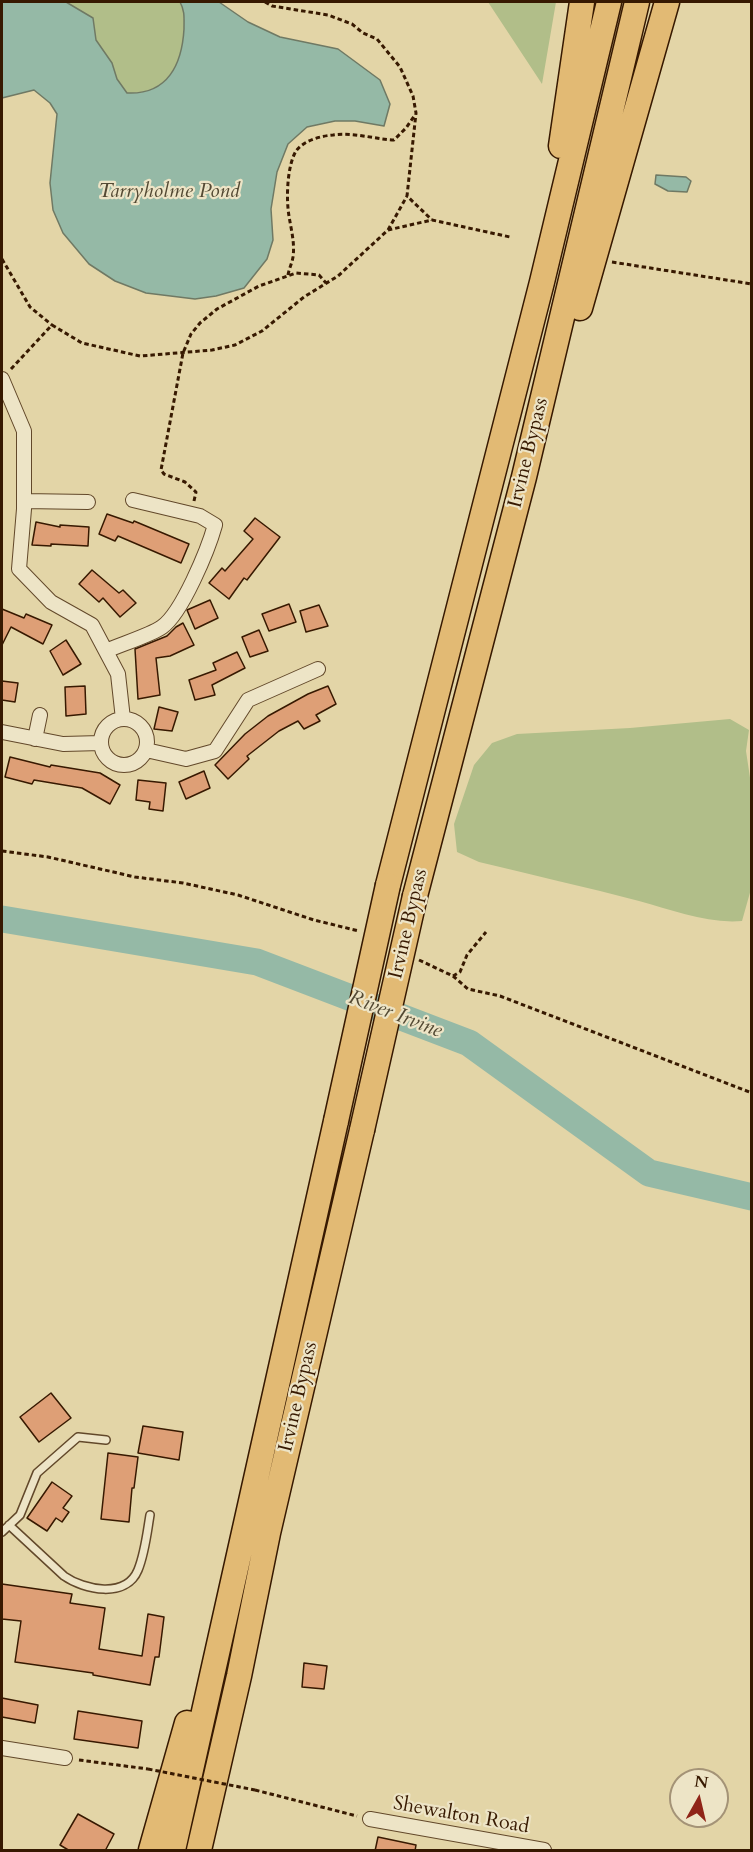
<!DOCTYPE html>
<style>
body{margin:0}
#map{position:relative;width:753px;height:1852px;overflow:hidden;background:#e3d5a7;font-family:Cardo,serif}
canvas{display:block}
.frame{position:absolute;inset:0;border:3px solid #371901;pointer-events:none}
.north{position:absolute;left:669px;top:1768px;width:60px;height:60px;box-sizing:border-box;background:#ede4c6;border:2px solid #a49377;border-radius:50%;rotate:8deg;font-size:16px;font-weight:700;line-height:24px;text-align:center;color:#371901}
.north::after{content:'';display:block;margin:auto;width:21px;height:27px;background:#8f2418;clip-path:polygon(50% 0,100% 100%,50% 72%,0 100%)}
</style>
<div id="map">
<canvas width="753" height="1852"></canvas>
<div class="frame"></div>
<div class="north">N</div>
</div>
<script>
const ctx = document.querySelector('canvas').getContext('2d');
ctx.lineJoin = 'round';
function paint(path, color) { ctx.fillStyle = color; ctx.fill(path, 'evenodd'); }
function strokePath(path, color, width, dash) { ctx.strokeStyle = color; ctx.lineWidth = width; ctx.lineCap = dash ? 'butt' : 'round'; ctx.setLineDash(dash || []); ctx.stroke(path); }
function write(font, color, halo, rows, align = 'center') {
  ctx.font = font + ' Cardo,serif'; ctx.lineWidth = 4.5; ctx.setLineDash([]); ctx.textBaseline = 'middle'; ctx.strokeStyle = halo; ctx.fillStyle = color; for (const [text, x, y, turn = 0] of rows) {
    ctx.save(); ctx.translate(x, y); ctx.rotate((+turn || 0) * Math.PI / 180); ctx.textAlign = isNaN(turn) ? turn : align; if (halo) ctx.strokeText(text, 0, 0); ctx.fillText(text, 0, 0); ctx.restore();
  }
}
const green = new Path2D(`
 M 66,2 L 180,2 C 185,11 184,18 184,29 C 182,64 168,95 127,93 L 117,79 L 112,63 L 96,40 L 93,18 Z
 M 488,2 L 556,2 L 542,84 Z
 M 730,719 L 749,730 L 746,751 L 752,791 L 751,889 L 742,921 C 707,924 673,910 639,901 C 586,887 532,875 479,862 L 457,852 L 454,824 L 474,765 L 492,743 L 517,734 L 630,728 Z`);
const water = new Path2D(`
 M 2,2 L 66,2 L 93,18 L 96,40 L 112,63 L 117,79 L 127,93 C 168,95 182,64 184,29 C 184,18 185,11 180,2 L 219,2 L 248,22 L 280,37 L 338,49 L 380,80 L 390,104 L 384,126 L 355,121 L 335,121 L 307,127 L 288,144 L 277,172 L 271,209 L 273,240 L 267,259 L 244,288 L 216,296 L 195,299 L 146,293 L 115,281 L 89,264 L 63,233 L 53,210 L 50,183 L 57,114 L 50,103 L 34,90 L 2,98 Z
 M 656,175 L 686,177 L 691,181 L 687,192 L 668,191 L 655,184 Z`);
const river = new Path2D(`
 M 2,919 L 257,962 L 469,1043 L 649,1173 L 752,1197`);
const building = new Path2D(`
 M 107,514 L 133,523 L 134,521 L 189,544 L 181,563 L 118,536 L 115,541 L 99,534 Z
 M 255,518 L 280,537 L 247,580 L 244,578 L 229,599 L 209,583 L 222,568 L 225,571 L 253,539 L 244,531 Z
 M 36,522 L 60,527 L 60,525 L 89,527 L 88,546 L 51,544 L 51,546 L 32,545 Z
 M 92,570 L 119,593 L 123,590 L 136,603 L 120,617 L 103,598 L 99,602 L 79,584 Z
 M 210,600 L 218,618 L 195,629 L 187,610 Z
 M 289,604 L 296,622 L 269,631 L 262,614 Z
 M 319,605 L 328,626 L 306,632 L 300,611 Z
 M 2,609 L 24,618 L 26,614 L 52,625 L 43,644 L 11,627 L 2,645 Z
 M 183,623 L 194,645 L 170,656 L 156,658 L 160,695 L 138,699 L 135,649 L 167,636 L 176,627 Z
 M 259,630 L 268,651 L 250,657 L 242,637 Z
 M 66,640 L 81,664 L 63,675 L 50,651 Z
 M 237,652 L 245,668 L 212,685 L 215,695 L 195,700 L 189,680 L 216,670 L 213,663 Z
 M 2,681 L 18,683 L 15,702 L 2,700 Z
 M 85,686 L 86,714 L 66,716 L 65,687 Z
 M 328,686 L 336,704 L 316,715 L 320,721 L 304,729 L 298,721 L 279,731 L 247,756 L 249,759 L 228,779 L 215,765 L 245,734 L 268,716 L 308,694 Z
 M 159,707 L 178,712 L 172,731 L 154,729 Z
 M 10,757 L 50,767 L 51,765 L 100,773 L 120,785 L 110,804 L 82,788 L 34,780 L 32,784 L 5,777 Z
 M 204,771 L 210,788 L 186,799 L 179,782 Z
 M 138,780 L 166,783 L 163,811 L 149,809 L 150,802 L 136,800 Z
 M 51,1393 L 71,1418 L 39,1442 L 20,1417 Z
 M 143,1426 L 183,1432 L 179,1460 L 138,1453 Z
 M 108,1453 L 138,1457 L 134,1488 L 132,1488 L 129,1522 L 101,1519 Z
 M 52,1482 L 72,1496 L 63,1508 L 69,1512 L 62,1522 L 56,1518 L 47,1531 L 27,1518 Z
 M 2,1584 L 72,1594 L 70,1603 L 105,1608 L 99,1649 L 142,1656 L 148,1614 L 164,1617 L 159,1657 L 155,1657 L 150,1685 L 93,1675 L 93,1673 L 15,1662 L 21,1621 L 2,1619 Z
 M 304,1663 L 327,1666 L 324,1689 L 302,1687 Z
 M 2,1698 L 38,1705 L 35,1723 L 2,1717 Z
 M 78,1711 L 142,1721 L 138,1748 L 74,1739 Z
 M 78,1814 L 114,1834 L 105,1851 L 70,1851 L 60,1845 Z
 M 378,1837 L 416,1845 L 415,1851 L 375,1851 Z`);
const path = new Path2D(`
 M 265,2 L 272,6 L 328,15 L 352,24 L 363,33 L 377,39 L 400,67 L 413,96 L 416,113 L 407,196 L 432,220
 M 388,230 L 407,196
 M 2,259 L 30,307 L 52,325
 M 612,262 L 752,284
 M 288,275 C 289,269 292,263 293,257 C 295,243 291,229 289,216 C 286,199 287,166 296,151 C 304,140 321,136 333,135 C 354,132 373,139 394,140 L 406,128 L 415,115
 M 11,369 L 52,325 L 82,343 L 140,356 L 212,350 L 235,345 L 262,331 L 304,297 L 338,276 L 388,230 L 432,220 L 510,237
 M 194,501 L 196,492 L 185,482 L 164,474 L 161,470 L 183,353 L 191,334 L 200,323 L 217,309 L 259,286 L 296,273 L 319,275 L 326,283
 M 2,851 L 48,857 L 135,877 L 183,883 L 238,895 L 314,920 L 359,931
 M 419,960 L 453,976 L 460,972 L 467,955 L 486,932
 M 453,976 L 468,989 L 500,996 L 752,1093
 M 79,1760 L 148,1769
 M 255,1790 L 357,1816`);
const lane = new Path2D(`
 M 9,1525 L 64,1576 C 84,1590 126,1599 138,1570 C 145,1553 147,1533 150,1515
 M 2,1532 L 20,1515 L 37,1473 L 78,1437 L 106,1440`);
const street = new Path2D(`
 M 2,379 L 24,431 L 24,509 L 19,569 L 51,602 L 92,625 L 118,674 L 123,719
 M 24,501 L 88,502
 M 106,651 C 119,645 151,635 162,627 C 182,613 208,550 215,525 L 200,516 L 133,500
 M101 742a23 23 0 1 1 46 0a23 23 0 1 1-46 0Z
 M 2,732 L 63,744 L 101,743
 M 35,739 L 40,715
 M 146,750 L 186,759 L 215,751 L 248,700 L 318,669
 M 2,1748 L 65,1758
 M 370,1819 L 544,1850`);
const highway = new Path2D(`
 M 561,146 L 582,2
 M 580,308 L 667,2
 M 388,885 L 542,282 L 609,2
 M 415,896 L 524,477 L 637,2
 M 151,1850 L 187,1723
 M 173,1850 L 336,1121
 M 199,1850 L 239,1676 L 268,1533 L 362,1130`);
const pathBridge = new Path2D(`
 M 148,1769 L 255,1790`);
const highwayBridge = new Path2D(`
 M 336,1121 L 388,885
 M 362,1130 L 415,896`);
const streetNames = [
 ["Irvine Bypass",529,453,-76],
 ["Irvine Bypass",409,924,-77],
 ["Irvine Bypass",299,1397,-77],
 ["Shewalton Road",461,1816,10]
];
const waterNames = [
 ["Tarryholme Pond",169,192],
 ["River Irvine",395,1015,21]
];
paint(green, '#b1be89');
paint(water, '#95b9a6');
strokePath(water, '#6f7964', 1.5);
strokePath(river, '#95b9a6', 27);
paint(building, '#de9f76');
strokePath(building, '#371901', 1.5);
strokePath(lane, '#62482a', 10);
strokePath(street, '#62482a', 16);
strokePath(highway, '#371901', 27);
strokePath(path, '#371901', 3, [4.5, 3]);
strokePath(lane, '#ede4c6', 7);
strokePath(street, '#ede4c6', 14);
strokePath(highway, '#e2ba74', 24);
strokePath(highwayBridge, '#371901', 27, []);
strokePath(pathBridge, '#371901', 3, [4.5, 3]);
strokePath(highwayBridge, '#e2ba74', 24);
write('20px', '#371901', '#ede4c6', streetNames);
write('italic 21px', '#534933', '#ede4c6', waterNames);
</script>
